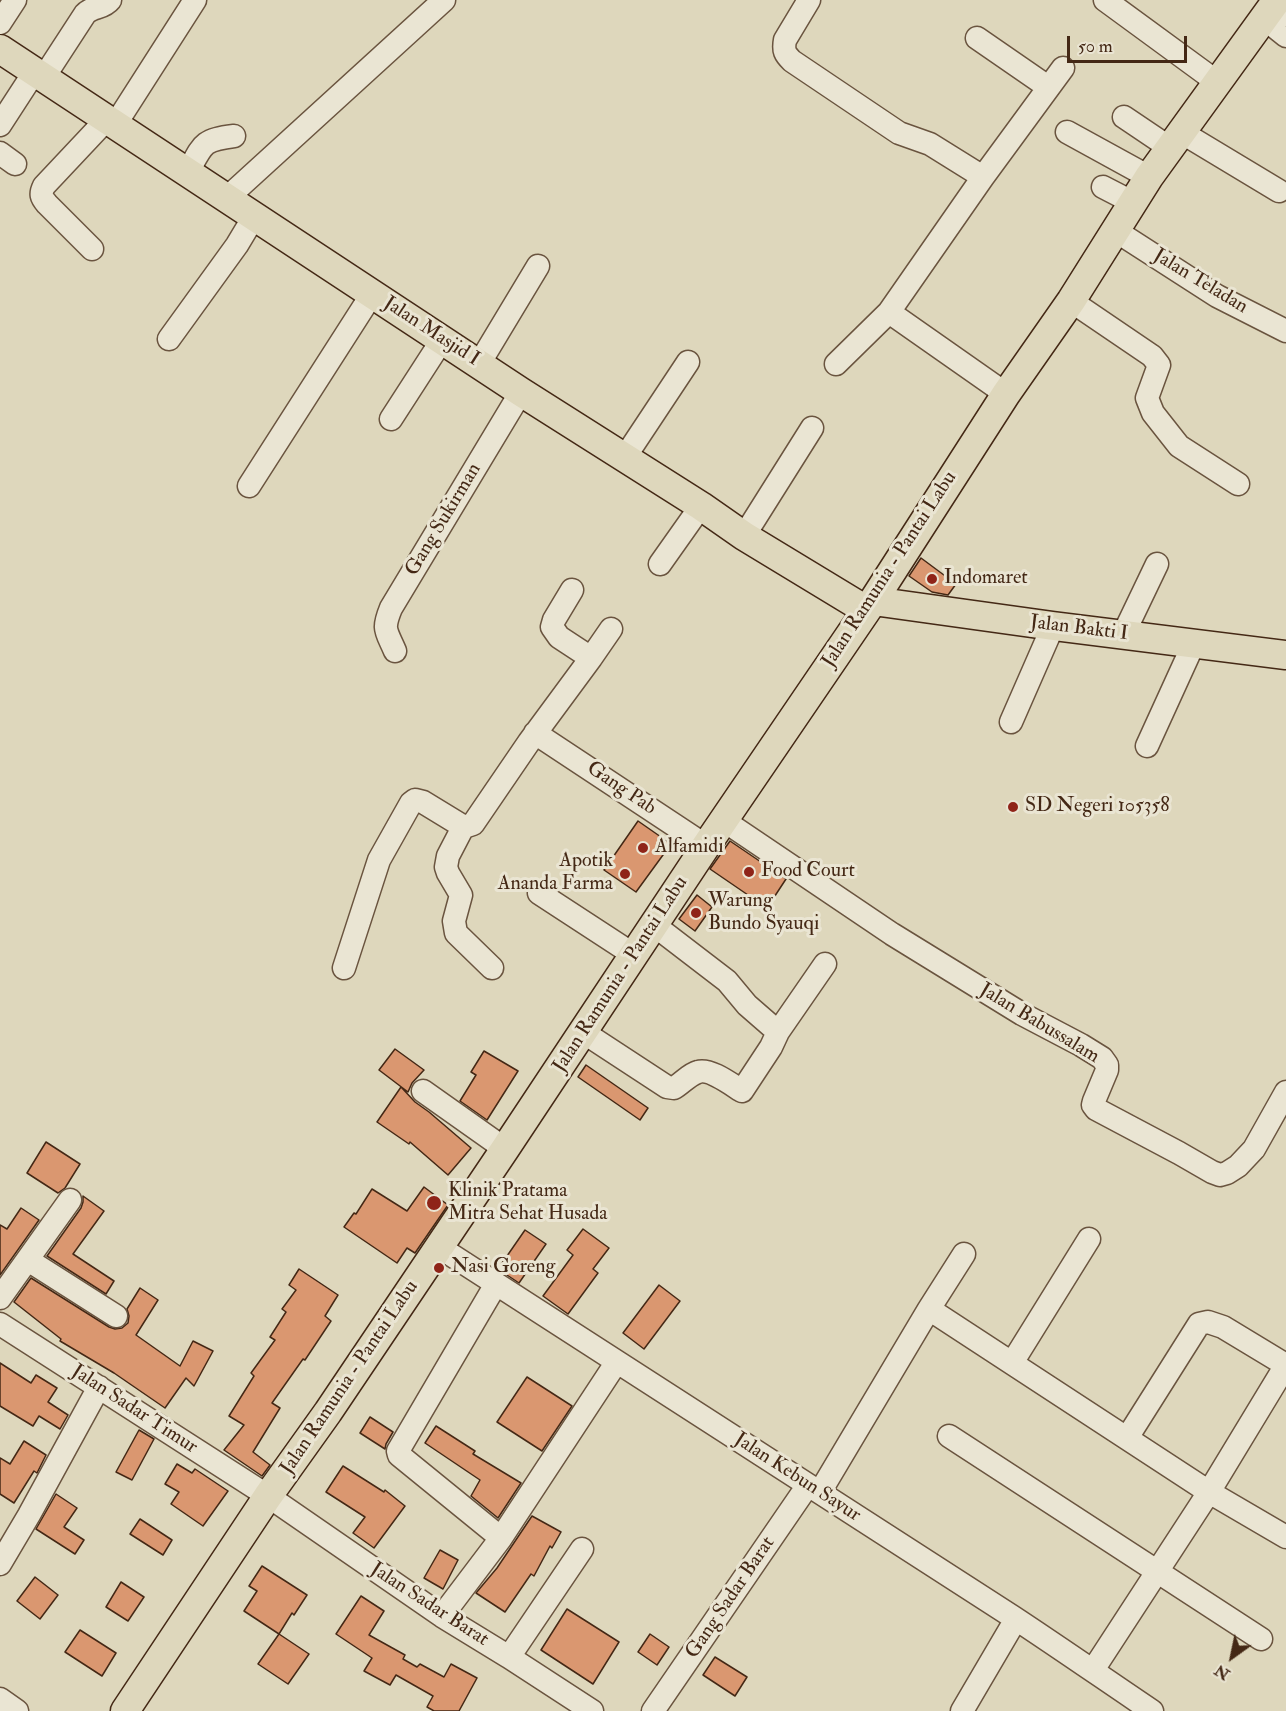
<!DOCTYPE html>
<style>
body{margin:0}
#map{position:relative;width:1286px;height:1711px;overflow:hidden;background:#ded7bc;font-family:"IM FELL Double Pica",serif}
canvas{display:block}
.north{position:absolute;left:1202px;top:1627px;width:60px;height:60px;-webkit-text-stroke:4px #eae5d3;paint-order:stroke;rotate:213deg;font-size:16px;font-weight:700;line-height:24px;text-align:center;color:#442815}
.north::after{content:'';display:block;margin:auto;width:21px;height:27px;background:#442815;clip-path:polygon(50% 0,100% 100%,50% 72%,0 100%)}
.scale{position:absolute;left:1067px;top:36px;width:120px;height:27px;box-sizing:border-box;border:3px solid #442815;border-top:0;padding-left:8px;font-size:18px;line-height:21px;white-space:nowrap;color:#442815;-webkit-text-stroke:4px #eae5d3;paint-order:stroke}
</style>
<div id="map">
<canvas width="1286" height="1711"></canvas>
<div class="north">N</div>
<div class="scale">50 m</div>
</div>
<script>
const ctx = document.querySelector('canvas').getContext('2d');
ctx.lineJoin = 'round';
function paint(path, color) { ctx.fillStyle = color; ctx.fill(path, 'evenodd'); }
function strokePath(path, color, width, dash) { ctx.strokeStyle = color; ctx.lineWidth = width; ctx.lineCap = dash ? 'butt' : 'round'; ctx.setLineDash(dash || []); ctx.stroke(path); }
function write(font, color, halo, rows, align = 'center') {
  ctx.font = font + ' "IM FELL Double Pica",serif'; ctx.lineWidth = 6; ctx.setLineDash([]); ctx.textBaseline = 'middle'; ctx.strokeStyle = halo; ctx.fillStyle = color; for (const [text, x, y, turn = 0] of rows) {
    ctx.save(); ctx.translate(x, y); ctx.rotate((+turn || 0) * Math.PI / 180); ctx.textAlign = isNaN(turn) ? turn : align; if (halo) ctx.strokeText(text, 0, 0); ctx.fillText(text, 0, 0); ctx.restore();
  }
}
const building = new Path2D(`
 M 921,558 L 956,584 L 948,595 L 932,592 L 909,576 Z
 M 638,821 L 671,844 L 636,892 L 604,870 Z
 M 730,841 L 786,879 L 767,908 L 710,869 Z
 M 697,895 L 712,907 L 695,931 L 679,919 Z
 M 395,1049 L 424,1070 L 412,1083 L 408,1092 L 379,1070 Z
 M 484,1051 L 518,1071 L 487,1120 L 460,1101 L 476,1075 L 471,1072 Z
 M 586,1065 L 648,1108 L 640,1120 L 578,1077 Z
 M 401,1087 L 415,1102 L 429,1112 L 471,1148 L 448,1175 L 410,1142 L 409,1144 L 377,1122 Z
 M 46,1142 L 80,1164 L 65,1188 L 58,1193 L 27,1173 Z
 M 424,1187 L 448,1205 L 415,1253 L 407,1248 L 397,1263 L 344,1227 L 354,1213 L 356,1214 L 372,1189 L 407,1211 Z
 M 83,1196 L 104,1211 L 73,1254 L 114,1281 L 106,1294 L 47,1256 L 81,1208 L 83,1202 Z
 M 21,1208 L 39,1220 L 0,1275 L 0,1225 L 7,1229 Z
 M 583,1229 L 609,1248 L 593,1269 L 598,1273 L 568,1314 L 543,1296 L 573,1255 L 567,1250 Z
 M 525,1230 L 546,1244 L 519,1283 L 498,1269 Z
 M 299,1269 L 338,1295 L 325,1316 L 331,1321 L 305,1360 L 303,1359 L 272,1403 L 280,1408 L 253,1452 L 270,1465 L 262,1476 L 224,1450 L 244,1425 L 229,1416 L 254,1376 L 251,1373 L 275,1340 L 270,1337 L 286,1312 L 282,1309 L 296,1290 L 289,1285 Z
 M 31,1278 L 109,1327 L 115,1329 L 122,1328 L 128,1323 L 129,1316 L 127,1309 L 140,1288 L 158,1300 L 136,1335 L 180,1366 L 193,1341 L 213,1351 L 194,1386 L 186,1378 L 165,1408 L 114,1373 L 60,1341 L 61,1339 L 14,1302 Z
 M 659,1285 L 680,1301 L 644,1349 L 623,1333 Z
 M 0,1363 L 31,1383 L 36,1375 L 57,1388 L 48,1402 L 68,1415 L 60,1429 L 39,1416 L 33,1426 L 0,1406 Z
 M 527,1377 L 572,1406 L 542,1451 L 497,1422 Z
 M 370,1417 L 393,1432 L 386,1444 L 385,1449 L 360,1433 Z
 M 436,1426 L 475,1451 L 473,1454 L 521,1483 L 498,1518 L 471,1496 L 480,1480 L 425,1443 Z
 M 139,1430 L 154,1439 L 132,1480 L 116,1472 Z
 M 24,1441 L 46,1455 L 37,1473 L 34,1471 L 14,1503 L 0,1494 L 0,1458 L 10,1464 Z
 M 177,1464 L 192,1473 L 195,1469 L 228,1491 L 203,1526 L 171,1504 L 179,1492 L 165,1484 Z
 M 343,1466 L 384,1492 L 385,1490 L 405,1506 L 374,1548 L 353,1533 L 365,1517 L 326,1492 Z
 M 56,1494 L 77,1508 L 64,1527 L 84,1540 L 75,1554 L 36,1529 Z
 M 532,1516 L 561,1532 L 552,1548 L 550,1546 L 534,1576 L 531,1574 L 505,1612 L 476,1593 L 497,1568 Z
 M 140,1519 L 172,1540 L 163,1555 L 130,1534 Z
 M 440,1550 L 458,1560 L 443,1589 L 424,1578 Z
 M 262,1566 L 307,1595 L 294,1615 L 292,1613 L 279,1634 L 244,1611 L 257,1591 L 249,1586 Z
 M 35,1577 L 58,1595 L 40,1619 L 17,1601 Z
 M 121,1582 L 144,1597 L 128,1621 L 106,1607 Z
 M 361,1596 L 384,1611 L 369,1635 L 405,1655 L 403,1659 L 417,1667 L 420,1664 L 444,1677 L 451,1664 L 477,1678 L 459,1711 L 434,1711 L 427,1707 L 433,1696 L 396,1675 L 390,1685 L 364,1671 L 372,1658 L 336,1634 Z
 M 567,1609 L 619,1642 L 593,1684 L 541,1650 Z
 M 80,1630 L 116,1653 L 102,1676 L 65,1652 Z
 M 279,1634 L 309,1654 L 288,1684 L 258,1664 Z
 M 650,1634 L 669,1647 L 657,1665 L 638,1652 Z
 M 715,1657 L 747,1677 L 735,1696 L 703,1675 Z`);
const minor = new Path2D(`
 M 809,0 L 785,40 C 783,51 785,54 792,61 L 899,133 L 930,144 L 983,177
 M 1105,0 L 1217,82
 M 1286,8 L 1275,23 L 1276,28 L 1286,36
 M 0,23 L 15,0
 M 977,38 L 1048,87
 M 44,77 L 85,14 C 92,6 103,9 110,0
 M 1124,117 L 1170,148
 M 0,125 L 35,71
 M 115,125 L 195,0
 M 1067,132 L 1149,177
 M 1181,132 L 1279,191
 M 0,153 L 15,164
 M 188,172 C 203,144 202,140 234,136
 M 1103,187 L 1134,203
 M 227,198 L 444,0
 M 1116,231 L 1217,296 L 1286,331
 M 92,249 L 47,204 C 41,197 40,194 44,186 L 107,119
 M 1071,301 L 1152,356 L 1159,365 L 1147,398 L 1153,413 L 1179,446 L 1238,484
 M 169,339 L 237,245 L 255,215
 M 479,364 L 538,266
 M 836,364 L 889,312
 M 1006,394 L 889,312 L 983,177 L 1063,68
 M 391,419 L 442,340
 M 625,457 L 688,362
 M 249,486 L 372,294
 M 744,536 L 812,428
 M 660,564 L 701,506
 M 1123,635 L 1157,564
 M 395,651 C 386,630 382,630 391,608 L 521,392
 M 591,658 L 611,629
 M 1011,722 L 1053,626
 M 535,733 L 706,846
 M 1147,746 L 1194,643
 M 723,820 L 892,934 L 1022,1014 L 1081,1045 L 1102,1058 L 1107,1065 L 1107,1070 L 1094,1101 L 1093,1105 L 1096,1109 L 1179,1153 L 1212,1172 L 1220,1175 L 1227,1173 L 1238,1166 L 1254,1149 L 1286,1092
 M 464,827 L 461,831 L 448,856 L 446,867 L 448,873 L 461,895 L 454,921 L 456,933 L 492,968
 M 539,893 L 634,955
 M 654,925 L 727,981 L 747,1005 L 778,1032
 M 344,968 L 379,860 L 411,803 L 415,800 L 423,802 L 464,827 L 473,824 L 529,742 L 591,658 L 559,637 L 552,627 L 554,620 L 572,590
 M 583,1032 L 667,1087 L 674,1088 C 682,1083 690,1074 698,1072 C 710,1068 732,1085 742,1091 L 771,1047 L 778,1032 L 825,964
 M 423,1091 L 505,1149
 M 439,1247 C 630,1372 823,1493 1013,1617 C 1060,1648 1106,1680 1152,1711
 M 28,1260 L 116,1316
 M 496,1284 L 398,1451 L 399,1455 L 501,1538
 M 0,1298 L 70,1200
 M 929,1309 L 964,1254
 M 0,1324 L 268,1496 L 442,1616 L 509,1657 L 592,1711
 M 1012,1363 L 1089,1239
 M 949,1436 L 1261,1639
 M 1127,1438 L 1199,1324 L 1208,1322 L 1223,1327 L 1286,1365
 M 820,1492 L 929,1309 L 1209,1492 L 1286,1537
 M 0,1564 L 29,1515 L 99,1387
 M 442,1616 L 501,1538 L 616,1363
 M 509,1657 L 582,1549
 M 1093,1670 L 1209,1492 L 1286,1365
 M 0,1699 L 17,1711
 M 653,1711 L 808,1485
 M 962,1711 L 1016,1619`);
const major = new Path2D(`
 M 0,49 L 521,392 L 701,506 L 744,536 L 866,610
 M 873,601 L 1053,626 L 1286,655
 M 125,1711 L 268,1496 L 328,1412 L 505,1149 L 706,846 L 873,601 L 1006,394 L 1071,301 L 1149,177 L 1277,0`);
const markers = [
 [932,579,6,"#8f2418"],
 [1013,807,6,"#8f2418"],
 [643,848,6,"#8f2418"],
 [749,872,6,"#8f2418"],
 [625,874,6,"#8f2418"],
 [696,913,6,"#8f2418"],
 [434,1203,8,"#8f2418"],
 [439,1268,6,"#8f2418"]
];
const streetNames = [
 ["Jalan Teladan",1200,282,31],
 ["Jalan Masjid I",431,332,33],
 ["Gang Sukirman",444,520,-59],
 ["Jalan Ramunia - Pantai Labu",890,570,-57],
 ["Jalan Bakti I",1079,629,7],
 ["Gang Pab",621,789,34],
 ["Jalan Ramunia - Pantai Labu",621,975,-57],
 ["Jalan Babussalam",1039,1024,31],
 ["Jalan Ramunia - Pantai Labu",350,1378,-56],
 ["Jalan Sadar Timur",134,1410,33],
 ["Jalan Kebun Sayur",797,1478,33],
 ["Gang Sadar Barat",731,1598,-56],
 ["Jalan Sadar Barat",429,1605,33]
];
const poiNames = [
 ["Indomaret",944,579],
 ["SD Negeri 105358",1025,807],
 ["Alfamidi",655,848],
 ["Apotik",613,862,"right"],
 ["Ananda Farma",613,885,"right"],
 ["Food Court",761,872],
 ["Warung",708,902],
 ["Bundo Syauqi",708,925],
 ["Klinik Pratama",448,1192],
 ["Mitra Sehat Husada",448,1215],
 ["Nasi Goreng",451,1268]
];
paint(building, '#da9770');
strokePath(building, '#442815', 1.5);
strokePath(minor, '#6a543f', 25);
strokePath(major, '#442815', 31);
strokePath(minor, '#eae5d3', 22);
strokePath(major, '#ded7bc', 28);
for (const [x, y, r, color] of markers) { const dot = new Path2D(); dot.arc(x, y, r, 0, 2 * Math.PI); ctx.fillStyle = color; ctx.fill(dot); strokePath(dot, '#eae5d3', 2); }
write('20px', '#442815', '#eae5d3', streetNames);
write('20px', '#442815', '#eae5d3', poiNames, 'left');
</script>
